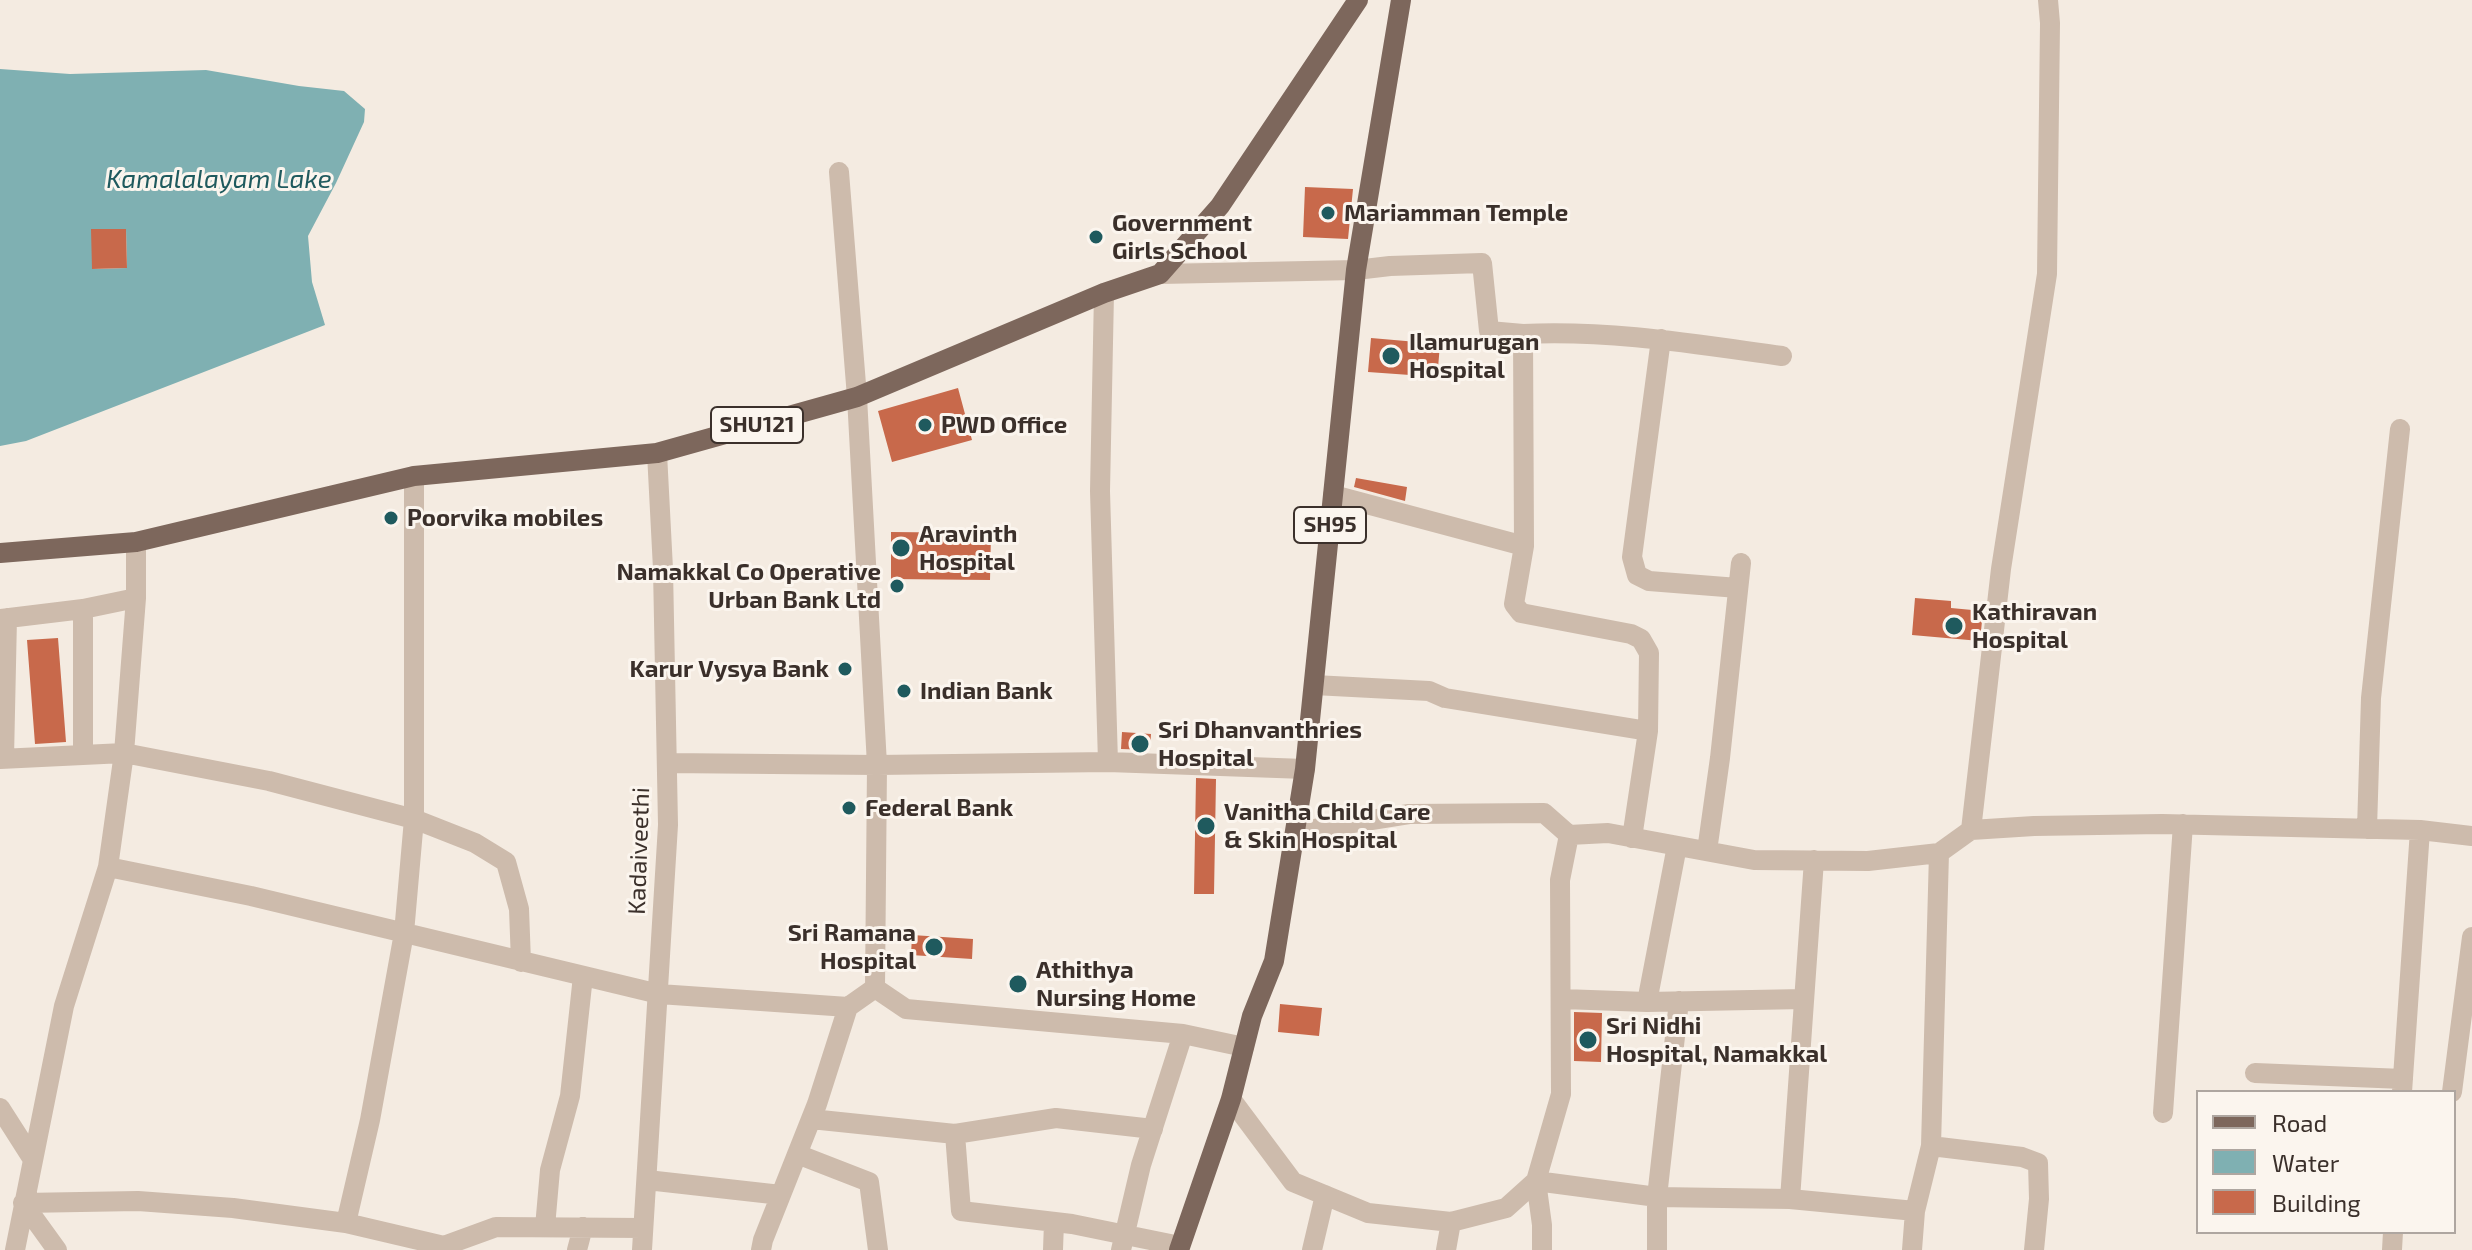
<!DOCTYPE html>
<style>
body{margin:0}
#map{position:relative;width:2472px;height:1250px;overflow:hidden;background:#f4ebe1;font-family:"Exo 2",sans-serif}
canvas{display:block}
.legend{position:absolute;left:2196px;top:1090px;width:260px;height:144px;box-sizing:border-box;background:#fbf5ee;border:2px solid #aea6a0;margin:0;padding:10px 14px;list-style:none;font-size:24px;color:#3b302b}
.legend li{display:flex;align-items:center;gap:16px;height:40px}
.legend b{width:40px;border:2px solid #aea6a0}
</style>
<div id="map">
<canvas width="2472" height="1250"></canvas>
<ul class="legend">
<li><b style="height:10px;background:#7d675c"></b>Road</li>
<li><b style="height:22px;background:#7fb0b2"></b>Water</li>
<li><b style="height:22px;background:#c8694b"></b>Building</li>
</ul>
</div>
<script>
const ctx = document.querySelector('canvas').getContext('2d');
ctx.lineJoin = 'round';
function paint(path, color) { ctx.fillStyle = color; ctx.fill(path, 'evenodd'); }
function strokePath(path, color, width, dash) { ctx.strokeStyle = color; ctx.lineWidth = width; ctx.lineCap = dash ? 'butt' : 'round'; ctx.setLineDash(dash || []); ctx.stroke(path); }
function write(font, color, halo, rows, align = 'center') {
  ctx.font = font + ' "Exo 2",sans-serif'; ctx.lineWidth = 6; ctx.setLineDash([]); ctx.textBaseline = 'middle'; ctx.strokeStyle = halo; ctx.fillStyle = color; for (const [text, x, y, turn = 0] of rows) {
    ctx.save(); ctx.translate(x, y); ctx.rotate((+turn || 0) * Math.PI / 180); ctx.textAlign = isNaN(turn) ? turn : align; if (halo) ctx.strokeText(text, 0, 0); ctx.fillText(text, 0, 0); ctx.restore();
  }
}
const water = new Path2D(`
 M 0,69 L 70,74 L 206,70 L 299,86 L 344,91 L 365,109 L 364,122 L 336,183 L 308,236 L 312,282 L 325,325 L 26,441 L 0,446 ZM 92,229 L 126,229 L 127,268 L 92,269 Z`);
const building = new Path2D(`
 M 1305,187 L 1353,189 L 1348,239 L 1303,237 Z
 M 91,229 L 126,229 L 127,268 L 92,269 Z
 M 1371,338 L 1440,344 L 1438,368 L 1411,366 L 1410,375 L 1368,372 Z
 M 958,388 L 972,440 L 892,462 L 878,411 Z
 M 1356,478 L 1407,487 L 1405,501 L 1354,487 Z
 M 891,532 L 991,533 L 990,580 L 891,579 Z
 M 1915,598 L 1951,601 L 1951,608 L 1983,611 L 1980,641 L 1912,635 Z
 M 58,638 L 66,742 L 35,744 L 27,640 Z
 M 1122,732 L 1151,734 L 1150,750 L 1121,749 Z
 M 1196,778 L 1216,779 L 1214,894 L 1194,894 Z
 M 912,935 L 973,939 L 972,959 L 911,955 Z
 M 1280,1004 L 1322,1008 L 1319,1036 L 1278,1032 Z
 M 1574,1012 L 1602,1013 L 1601,1062 L 1574,1061 Z`);
const minor = new Path2D(`
 M 839,172 L 857,397 L 877,765 L 875,988 L 906,1009 L 1183,1034 L 1244,1047
 M 1160,274 L 1356,270 L 1390,266 L 1482,263 L 1489,331 L 1523,334
 M 1104,293 L 1100,491 L 1108,762
 M 1661,339 L 1632,557 L 1637,575 L 1649,581 L 1738,588
 M 1333,495 L 1524,546 L 1523,334 C 1613,330 1694,344 1782,356
 M 1524,546 L 1514,604 L 1521,613 L 1631,634 L 1641,639 L 1649,653 L 1648,731
 M 83,609 L 83,755
 M 0,619 L 83,609 L 136,598
 M 1314,685 L 1429,691 L 1445,698 L 1648,731 L 1632,838
 M 4,758 L 7,618
 M 0,759 L 124,753 L 269,781 L 414,819 L 475,843 L 506,862 L 519,909 L 521,962
 M 667,763 L 877,765 L 1108,762 L 1305,769
 M 2367,829 L 2371,698 L 2400,429
 M 1971,830 L 2001,569 L 2047,274 L 2050,23 L 2048,0
 M 1296,832 L 1409,814 L 1544,813 L 1569,835
 M 1707,851 L 1720,758 L 1741,563
 M 108,867 L 251,896 L 659,994 L 848,1007 L 875,988
 M 1562,999 L 1647,1002 L 1677,846
 M 1647,1002 L 1804,999
 M 2255,1073 L 2403,1079
 M 2402,1092 L 2420,830
 M 2452,1092 L 2472,937
 M 1231,1099 L 1293,1182 L 1368,1213 L 1451,1222 L 1506,1208 L 1536,1181 L 1561,1094 L 1560,880 L 1569,835 L 1608,833 L 1754,860 L 1868,861 L 1939,853 L 1971,830 L 2034,826 L 2162,824 L 2420,830 L 2472,836
 M 0,1108 L 32,1158
 M 2163,1113 L 2183,824
 M 811,1119 L 955,1134 L 1056,1118 L 1153,1129
 M 955,1134 L 961,1211 L 1072,1224 L 1180,1246
 M 1931,1146 L 2022,1157 L 2038,1163 L 2039,1199 L 2034,1250
 M 797,1154 L 869,1182 L 878,1250
 M 647,1180 L 781,1195
 M 1790,1199 L 1814,860
 M 23,1203 L 138,1201 L 233,1208 L 346,1223 L 444,1246 L 496,1227 L 643,1228
 M 23,1203 L 57,1250
 M 346,1223 L 370,1120 L 404,933 L 414,819 L 414,476
 M 545,1227 L 550,1170 L 570,1096 L 583,976
 M 15,1250 L 64,1006 L 108,867 L 124,753 L 136,598 L 136,542
 M 577,1250 L 583,1227
 M 642,1250 L 668,825 L 663,569 L 657,453
 M 761,1250 L 763,1240 L 817,1104 L 848,1007
 M 1053,1250 L 1054,1222
 M 1121,1250 L 1141,1165 L 1183,1034
 M 1312,1250 L 1325,1195
 M 1446,1250 L 1451,1222
 M 1542,1250 L 1542,1225 L 1536,1181 L 1657,1197 L 1790,1199 L 1915,1211
 M 1657,1250 L 1657,1197 L 1679,1001
 M 1912,1250 L 1915,1211 L 1931,1146 L 1939,853
 M 2392,1250 L 2393,1232`);
const major = new Path2D(`
 M 0,553 L 136,542 L 414,476 L 657,453 L 857,397 L 1104,293 L 1160,274 L 1220,206 L 1358,0
 M 1179,1250 L 1231,1099 L 1252,1016 L 1274,961 L 1305,769 L 1356,270 L 1401,0`);
const markers = [
 [1328,213,8,"#1f5a5e"],
 [1096,237,8,"#1f5a5e"],
 [1391,356,10,"#1f5a5e"],
 [925,425,8,"#1f5a5e"],
 [391,518,8,"#1f5a5e"],
 [901,548,10,"#1f5a5e"],
 [897,586,8,"#1f5a5e"],
 [1954,626,10,"#1f5a5e"],
 [845,669,8,"#1f5a5e"],
 [904,691,8,"#1f5a5e"],
 [1140,744,10,"#1f5a5e"],
 [849,808,8,"#1f5a5e"],
 [1206,826,10,"#1f5a5e"],
 [934,947,10,"#1f5a5e"],
 [1018,984,10,"#1f5a5e"],
 [1588,1040,10,"#1f5a5e"]
];
const shields = [
 [757,425,92],
 [1330,525,72]
];
const shieldNames = [
 ["SHU121",757,425],
 ["SH95",1330,525]
];
const poiNames = [
 ["Mariamman Temple",1344,213],
 ["Government",1112,223],
 ["Girls School",1112,251],
 ["Ilamurugan",1409,342],
 ["Hospital",1409,370],
 ["PWD Office",941,425],
 ["Poorvika mobiles",407,518],
 ["Aravinth",919,534],
 ["Hospital",919,562],
 ["Namakkal Co Operative",881,572,"right"],
 ["Urban Bank Ltd",881,600,"right"],
 ["Kathiravan",1972,612],
 ["Hospital",1972,640],
 ["Karur Vysya Bank",829,669,"right"],
 ["Indian Bank",920,691],
 ["Sri Dhanvanthries",1158,730],
 ["Hospital",1158,758],
 ["Federal Bank",865,808],
 ["Vanitha Child Care",1224,812],
 ["& Skin Hospital",1224,840],
 ["Sri Ramana",916,933,"right"],
 ["Hospital",916,961,"right"],
 ["Athithya",1036,970],
 ["Nursing Home",1036,998],
 ["Sri Nidhi",1606,1026],
 ["Hospital, Namakkal",1606,1054]
];
const streetNames = [
 ["Kadaiveethi",639,851,-88]
];
const waterNames = [
 ["Kamalalayam Lake",219,179]
];
paint(water, '#7fb0b2');
paint(building, '#c8694b');
strokePath(minor, '#cdbbac', 20);
strokePath(major, '#7d675c', 20);
for (const [x, y, r, color] of markers) { const dot = new Path2D(); dot.arc(x, y, r, 0, 2 * Math.PI); ctx.fillStyle = color; ctx.fill(dot); strokePath(dot, '#fbf5ee', 3); }
for (const [x, y, w] of shields) { const box = new Path2D(); box.roundRect(x - w / 2, y - 18, w, 36, 6); ctx.fillStyle = '#fbf5ee'; ctx.fill(box); strokePath(box, '#3b302b', 2); }
write('bold 22px', '#3b302b', null, shieldNames);
write('bold 24px', '#3b302b', '#fbf5ee', poiNames, 'left');
write('24px', '#3b302b', '#fbf5ee', streetNames);
write('italic 26px', '#1f5a5e', '#fbf5ee', waterNames);
</script>
